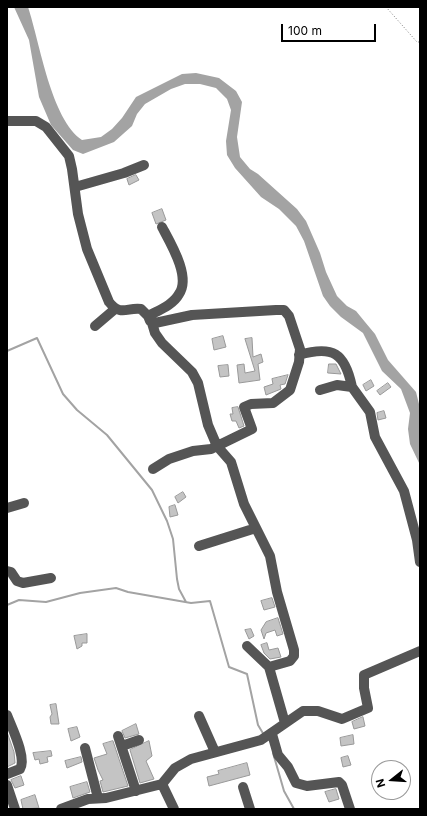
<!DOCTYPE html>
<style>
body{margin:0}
#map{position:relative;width:427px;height:816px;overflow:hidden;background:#fff;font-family:Inter,sans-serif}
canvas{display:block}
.frame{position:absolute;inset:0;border:8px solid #000;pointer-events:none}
.north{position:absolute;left:371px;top:760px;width:40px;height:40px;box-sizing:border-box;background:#fff;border:1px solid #999;border-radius:50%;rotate:253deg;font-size:11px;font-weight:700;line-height:16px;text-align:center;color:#000}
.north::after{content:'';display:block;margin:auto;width:14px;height:18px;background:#000;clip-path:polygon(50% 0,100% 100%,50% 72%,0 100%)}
.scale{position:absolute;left:281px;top:24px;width:95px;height:18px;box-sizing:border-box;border:2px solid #000;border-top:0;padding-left:5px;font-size:12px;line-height:14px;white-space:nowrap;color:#000;-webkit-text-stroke:3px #fff;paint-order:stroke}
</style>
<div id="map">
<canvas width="427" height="816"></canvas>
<div class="frame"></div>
<div class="north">N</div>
<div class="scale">100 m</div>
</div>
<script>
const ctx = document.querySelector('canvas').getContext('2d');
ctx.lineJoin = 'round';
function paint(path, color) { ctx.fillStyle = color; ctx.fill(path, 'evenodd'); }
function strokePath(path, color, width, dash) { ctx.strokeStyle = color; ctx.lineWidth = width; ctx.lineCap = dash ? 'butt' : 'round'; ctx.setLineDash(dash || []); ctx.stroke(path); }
const water = new Path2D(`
 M 14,7 L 28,7 C 40,43 51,119 82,140 L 101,137 L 112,129 L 122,118 L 136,97 L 182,74 L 196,73 L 219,78 L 236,91 L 242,102 L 237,137 L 240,157 L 250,169 L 258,174 L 297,209 L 306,221 L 320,253 L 326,272 L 337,296 L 347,306 L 356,311 L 365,322 L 375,334 L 388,360 L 416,392 L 420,408 L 420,465 L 410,444 L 408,429 L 410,413 L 401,389 L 382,371 L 363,333 L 341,317 L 330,306 L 323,296 L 304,241 L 296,226 L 279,209 L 261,197 L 235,168 L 227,155 L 226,141 L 231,110 L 227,99 L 216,88 L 200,84 L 185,84 L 171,89 L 145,104 L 137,114 L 132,126 L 114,142 L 83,154 L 73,150 L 51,125 L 39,97 L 29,40 Z`);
const stream = new Path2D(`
 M 7,351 L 37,338 L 63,394 L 77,410 L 107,435 L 152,490 L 167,521 L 173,539 L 177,579 L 179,589 L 186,602
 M 7,605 L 19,600 L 46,602 L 80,593 L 116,588 L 128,592 L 191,603 L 210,601 L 229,667 L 247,674 L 258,725 L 264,735
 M 273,753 L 284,791 L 294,809`);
const building = new Path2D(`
 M 136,175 L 139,180 L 129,185 L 127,179 Z
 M 162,209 L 166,220 L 156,224 L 152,213 Z
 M 223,336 L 226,347 L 214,350 L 212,339 Z
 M 252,338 L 253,357 L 261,354 L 263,362 L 258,364 L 260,380 L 239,383 L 237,365 L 244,364 L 245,373 L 255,371 L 245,339 Z
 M 329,364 L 336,364 L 341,374 L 328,373 Z
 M 228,365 L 229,376 L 220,377 L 218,366 Z
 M 288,375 L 285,384 L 280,385 L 281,389 L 266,395 L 264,387 L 273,384 L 272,379 Z
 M 371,380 L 374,386 L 366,391 L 363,385 Z
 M 388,383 L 391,387 L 380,395 L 377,391 Z
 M 238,407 L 244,426 L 239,428 L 236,421 L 232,421 L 230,414 L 233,414 L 232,408 Z
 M 384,411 L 386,418 L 378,420 L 377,413 Z
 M 183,492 L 186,497 L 178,503 L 175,497 Z
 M 175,505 L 178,515 L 170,517 L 169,507 Z
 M 272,598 L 275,607 L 264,610 L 261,601 Z
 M 278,618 L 283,634 L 277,636 L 275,630 L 266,633 L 264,639 L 261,630 L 266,622 Z
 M 251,629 L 254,636 L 249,639 L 245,630 Z
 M 87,634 L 87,643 L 82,643 L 82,646 L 77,649 L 74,636 Z
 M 267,643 L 269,650 L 278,648 L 281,657 L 270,659 L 264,653 L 261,645 Z
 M 56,704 L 59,724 L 51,724 L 50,717 L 52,714 L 50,705 Z
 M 363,717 L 365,726 L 354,729 L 352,722 Z
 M 136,724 L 139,734 L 125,738 L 122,731 Z
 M 77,727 L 80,737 L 71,741 L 68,729 Z
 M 7,732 L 14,752 L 15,763 L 7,767 Z
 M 353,735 L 354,744 L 341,746 L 340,738 Z
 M 113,741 L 128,786 L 103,792 L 100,781 L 103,780 L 98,770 L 94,758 L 107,754 L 103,744 Z
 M 149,741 L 152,756 L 146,761 L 154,779 L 140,783 L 130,750 Z
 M 51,751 L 52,756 L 47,757 L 48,762 L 40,764 L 39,759 L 35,760 L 33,753 Z
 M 348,756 L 351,765 L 343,767 L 341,758 Z
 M 81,757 L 82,762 L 67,768 L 65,761 Z
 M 247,763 L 250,775 L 209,786 L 207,777 L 219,774 L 218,771 Z
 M 21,776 L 24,785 L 15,788 L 11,780 Z
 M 87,782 L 90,792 L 73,798 L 70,787 Z
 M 336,789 L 339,799 L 329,802 L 325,792 Z
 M 35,795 L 39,808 L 23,809 L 21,800 Z`);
const path = new Path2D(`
 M 386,7 L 417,42 L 420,42`);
const minor = new Path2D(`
 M 7,121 L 36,121 L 46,127 L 69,156 L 72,169 L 78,214 L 87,249 L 109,302 C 121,317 127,307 141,309 L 148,316 L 150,321 L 155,323 L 192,315 L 276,310 L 284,310 L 289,316 L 300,349 L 299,362 L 290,390 L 273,403 L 251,404 L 244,407 L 252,429 L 211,449 L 193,451 L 169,459 L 153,469
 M 75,187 L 124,173 L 144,165
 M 148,316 C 159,310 173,305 179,294 C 191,277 171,244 162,227
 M 152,323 L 155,333 L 162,343 L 192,372 L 198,383 L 208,425 L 217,446 L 231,462 L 244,504 L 270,556 L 277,592 L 294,650 L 294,656 L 290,661 L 269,667 L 285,723
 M 95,326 L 115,309
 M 299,355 C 333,345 345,353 352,387
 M 320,390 L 337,385 L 352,387 L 370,412 L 375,437 L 404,491 L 417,540 L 420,562
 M 7,508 L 24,503
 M 199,546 L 256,528
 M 7,571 L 11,572 L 17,581 L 23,583 L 51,578
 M 247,646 L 269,667
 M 7,715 C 12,728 27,758 20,769 L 7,774
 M 199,716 L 215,752
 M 272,734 L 278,755 L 288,767 L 296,783 L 307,786 L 339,782 L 342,785 L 350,809
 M 118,736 L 136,791
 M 122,746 L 139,740
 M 85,748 L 98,798
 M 162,784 L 174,809
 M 7,785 L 15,809
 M 243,787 L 250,809
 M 61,809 L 88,799 L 106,798 L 162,784 L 175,768 L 191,759 L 261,740 L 303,711 L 318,711 L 342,719 L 368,708 L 364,688 L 364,675 L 420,651`);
paint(water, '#a3a3a3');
strokePath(stream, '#a3a3a3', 2);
paint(building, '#c4c4c4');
strokePath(building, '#999', 1);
strokePath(path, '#777', 1, [1, 2]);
strokePath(minor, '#555', 10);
</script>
